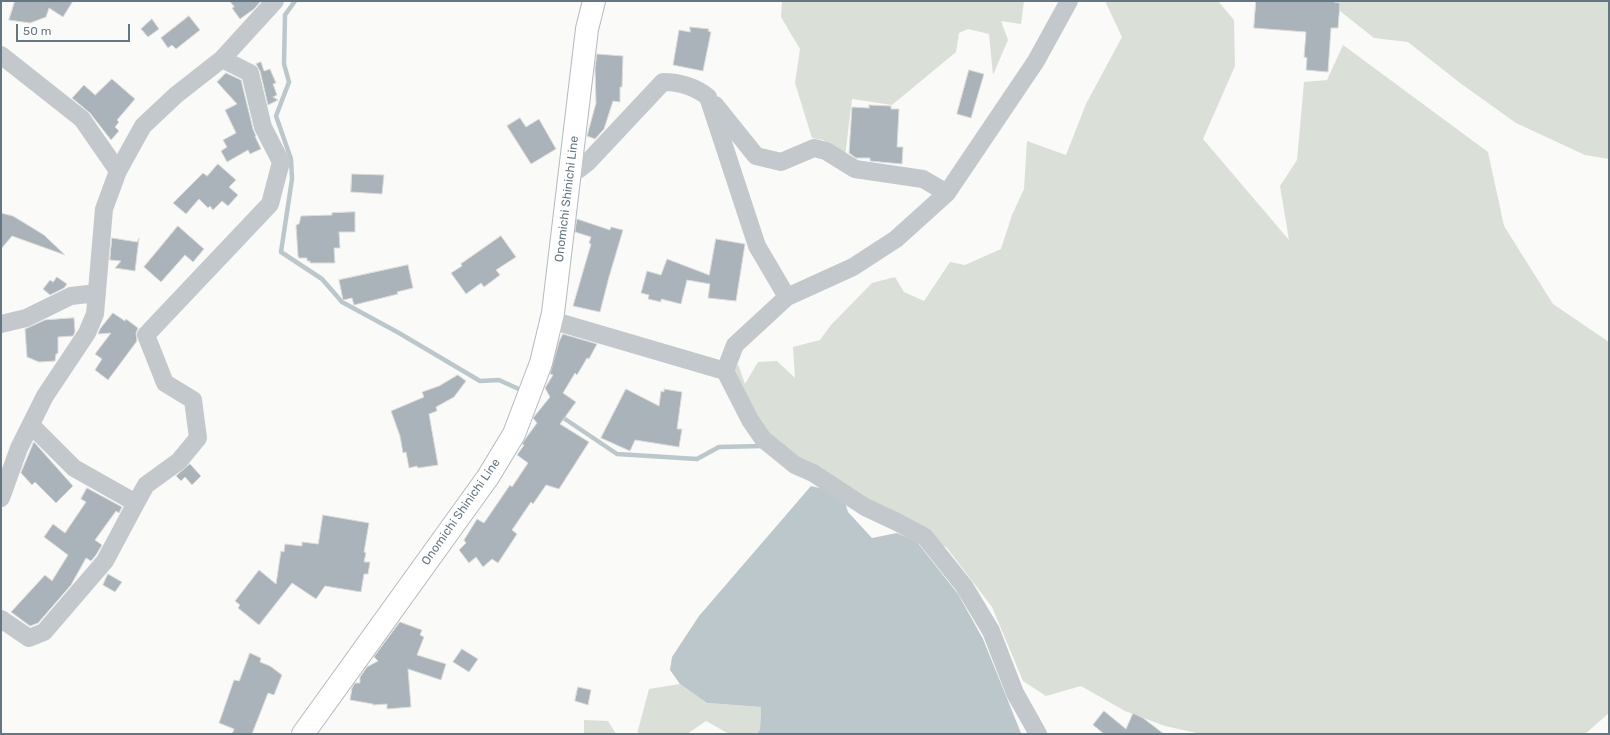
<!DOCTYPE html>
<style>
body{margin:0}
#map{position:relative;width:1610px;height:735px;overflow:hidden;background:#fafaf8;font-family:Rubik,sans-serif}
canvas{display:block}
.frame{position:absolute;inset:0;border:2px solid #657683;pointer-events:none}
.scale{position:absolute;left:16px;top:24px;width:114px;height:18px;box-sizing:border-box;border:2px solid #657683;border-top:0;padding-left:5px;font-size:12px;line-height:14px;white-space:nowrap;color:#657683;-webkit-text-stroke:3px #fff;paint-order:stroke}
</style>
<div id="map">
<canvas width="1610" height="735"></canvas>
<div class="frame"></div>
<div class="scale">50 m</div>
</div>
<script>
const ctx = document.querySelector('canvas').getContext('2d');
ctx.lineJoin = 'round';
function paint(path, color) { ctx.fillStyle = color; ctx.fill(path, 'evenodd'); }
function strokePath(path, color, width, dash) { ctx.strokeStyle = color; ctx.lineWidth = width; ctx.lineCap = dash ? 'butt' : 'round'; ctx.setLineDash(dash || []); ctx.stroke(path); }
function write(font, color, halo, rows, align = 'center') {
  ctx.font = font + ' Rubik,sans-serif'; ctx.lineWidth = 4; ctx.setLineDash([]); ctx.textBaseline = 'middle'; ctx.strokeStyle = halo; ctx.fillStyle = color; for (const [text, x, y, turn = 0] of rows) {
    ctx.save(); ctx.translate(x, y); ctx.rotate((+turn || 0) * Math.PI / 180); ctx.textAlign = isNaN(turn) ? turn : align; if (halo) ctx.strokeText(text, 0, 0); ctx.fillText(text, 0, 0); ctx.restore();
  }
}
const green = new Path2D(`
 M 782,1 L 1024,1 L 1021,24 L 1001,21 L 1008,40 L 993,75 L 989,34 L 968,29 L 959,33 L 956,52 L 892,105 L 852,99 L 845,157 L 823,140 L 812,138 L 795,83 L 800,49 L 781,17 Z
 M 1105,1 L 1218,1 L 1234,20 L 1235,66 L 1203,139 L 1289,240 L 1280,186 L 1297,160 L 1304,82 L 1327,80 L 1343,45 L 1488,152 L 1504,226 L 1553,304 L 1609,342 L 1609,713 L 1585,734 L 1201,734 L 1165,726 L 1125,711 L 1081,686 L 1046,696 L 1023,681 L 992,607 L 947,548 L 902,518 L 789,457 L 724,381 L 738,364 L 745,384 L 758,362 L 777,361 L 795,378 L 793,347 L 820,340 L 831,325 L 872,283 L 895,277 L 904,292 L 924,301 L 950,262 L 965,265 L 1001,249 L 1012,215 L 1024,189 L 1027,141 L 1066,155 L 1086,104 L 1122,37 Z
 M 1339,1 L 1609,1 L 1609,159 L 1585,155 L 1516,123 L 1460,83 L 1408,42 L 1374,38 L 1340,11 Z
 M 680,684 L 707,703 L 761,707 L 760,729 L 757,734 L 729,734 L 706,721 L 687,734 L 637,734 L 649,689 Z
 M 584,720 L 608,721 L 616,734 L 584,734 Z`);
const water = new Path2D(`
 M 811,486 L 842,493 L 848,512 L 872,538 L 897,533 L 917,542 L 958,594 L 983,639 L 1021,733 L 757,734 L 760,729 L 761,707 L 707,703 L 680,684 L 670,670 L 672,657 L 699,616 Z`);
const stream = new Path2D(`
 M 295,1 L 285,15 L 284,64 L 289,82 L 276,116 L 291,159 L 292,179 L 281,252 L 322,279 L 342,302 L 399,333 L 480,381 L 499,380 L 523,391
 M 559,415 L 617,454 L 697,459 L 719,447 L 763,446`);
const building = new Path2D(`
 M 15,1 L 73,1 L 63,17 L 49,8 L 46,17 L 30,23 L 9,20 Z
 M 230,1 L 261,1 L 254,9 L 240,19 L 232,8 L 234,7 Z
 M 1256,1 L 1334,1 L 1334,2 L 1340,3 L 1338,28 L 1331,28 L 1328,72 L 1306,70 L 1307,58 L 1304,57 L 1306,32 L 1254,28 Z
 M 189,16 L 200,30 L 176,49 L 172,45 L 168,48 L 161,38 Z
 M 152,19 L 159,29 L 148,37 L 141,29 Z
 M 690,27 L 709,29 L 708,31 L 711,32 L 703,71 L 673,65 L 679,30 L 690,32 Z
 M 597,54 L 623,56 L 622,87 L 620,87 L 620,102 L 613,101 L 604,129 L 595,139 L 587,136 L 596,103 L 595,69 Z
 M 261,62 L 264,71 L 270,69 L 276,83 L 273,84 L 277,95 L 273,97 L 278,100 L 268,105 L 260,71 L 256,64 Z
 M 969,70 L 984,74 L 971,118 L 957,114 Z
 M 226,73 L 241,80 L 253,129 L 256,136 L 255,136 L 261,149 L 250,154 L 248,150 L 227,162 L 221,151 L 227,147 L 223,140 L 236,133 L 225,110 L 237,104 L 217,82 Z
 M 112,79 L 135,99 L 117,120 L 119,122 L 115,127 L 119,131 L 111,140 L 90,113 L 72,98 L 84,85 L 95,95 Z
 M 869,105 L 891,106 L 891,109 L 899,109 L 897,147 L 903,147 L 902,164 L 870,161 L 870,158 L 856,158 L 849,153 L 852,107 L 869,108 Z
 M 520,118 L 526,127 L 539,119 L 556,149 L 531,164 L 507,126 Z
 M 218,164 L 236,180 L 229,187 L 238,195 L 228,206 L 222,201 L 213,210 L 210,206 L 208,208 L 199,199 L 186,214 L 173,203 L 203,173 L 207,176 Z
 M 352,174 L 384,175 L 382,194 L 351,192 Z
 M 355,212 L 355,232 L 339,232 L 340,248 L 334,248 L 335,263 L 310,263 L 310,261 L 307,261 L 307,258 L 299,258 L 298,256 L 296,225 L 299,224 L 301,216 L 332,215 L 332,213 Z
 M 1,213 L 13,216 L 44,235 L 65,255 L 12,236 L 1,249 Z
 M 577,219 L 610,230 L 611,227 L 623,230 L 609,277 L 600,312 L 573,306 L 591,244 L 589,243 L 591,237 L 575,232 Z
 M 178,226 L 204,249 L 193,262 L 185,255 L 161,282 L 144,267 Z
 M 501,236 L 516,257 L 496,270 L 500,275 L 484,287 L 481,283 L 466,294 L 451,273 L 462,266 L 461,264 Z
 M 112,238 L 137,242 L 139,238 L 135,271 L 115,268 L 121,261 L 110,260 Z
 M 716,239 L 745,244 L 736,301 L 708,298 L 710,284 L 687,280 L 681,304 L 661,299 L 661,302 L 648,299 L 649,295 L 641,293 L 647,271 L 661,275 L 667,259 L 709,275 Z
 M 408,265 L 413,288 L 397,292 L 398,294 L 354,305 L 352,298 L 343,300 L 339,280 Z
 M 57,277 L 67,284 L 64,288 L 50,295 L 43,289 L 50,280 L 53,282 Z
 M 113,313 L 125,321 L 126,319 L 138,328 L 136,333 L 137,341 L 108,380 L 95,370 L 102,359 L 95,354 L 111,333 L 98,334 L 100,329 Z
 M 74,318 L 75,332 L 73,336 L 58,337 L 58,353 L 56,354 L 55,361 L 39,362 L 27,357 L 25,329 L 45,320 Z
 M 563,334 L 597,344 L 589,359 L 587,358 L 577,375 L 575,373 L 563,393 L 576,402 L 560,424 L 589,442 L 559,489 L 546,485 L 533,504 L 531,502 L 512,530 L 517,534 L 498,563 L 492,559 L 483,567 L 476,557 L 469,563 L 459,550 L 466,543 L 464,540 L 477,519 L 484,523 L 510,485 L 512,487 L 528,463 L 517,455 L 524,445 L 522,444 L 526,438 L 537,423 L 533,418 L 550,397 L 545,388 L 553,375 L 550,374 L 559,342 Z
 M 458,375 L 466,381 L 454,397 L 436,407 L 437,411 L 429,414 L 438,465 L 418,468 L 417,466 L 409,468 L 406,452 L 403,453 L 400,436 L 391,411 L 424,397 L 422,392 L 439,386 Z
 M 626,389 L 659,406 L 661,391 L 664,392 L 664,389 L 682,392 L 677,429 L 682,429 L 679,447 L 635,440 L 630,451 L 601,438 Z
 M 34,442 L 73,486 L 56,503 L 35,482 L 32,485 L 21,473 Z
 M 190,464 L 201,476 L 192,485 L 185,477 L 181,481 L 176,476 Z
 M 87,488 L 122,507 L 119,513 L 116,511 L 95,540 L 102,545 L 96,555 L 91,561 L 86,558 L 71,585 L 38,623 L 30,626 L 11,612 L 45,575 L 52,581 L 68,555 L 44,537 L 53,524 L 65,533 L 86,502 L 81,499 Z
 M 323,515 L 369,523 L 364,552 L 366,553 L 364,562 L 370,562 L 368,574 L 364,574 L 361,592 L 325,586 L 316,599 L 292,583 L 259,625 L 238,608 L 240,605 L 235,601 L 259,570 L 276,584 L 281,551 L 284,552 L 285,544 L 302,546 L 302,542 L 318,544 Z
 M 108,574 L 122,582 L 115,592 L 103,585 Z
 M 400,622 L 422,630 L 420,635 L 424,637 L 417,655 L 446,664 L 441,680 L 408,669 L 411,707 L 387,709 L 387,704 L 373,705 L 373,704 L 350,700 L 352,688 L 355,683 L 360,683 L 360,677 L 367,667 L 378,661 L 374,657 Z
 M 462,649 L 478,659 L 469,672 L 453,662 Z
 M 250,653 L 261,658 L 260,662 L 270,666 L 282,675 L 274,695 L 268,693 L 252,734 L 232,734 L 234,729 L 219,723 L 234,680 L 239,681 Z
 M 578,687 L 591,690 L 588,705 L 575,701 Z
 M 1104,711 L 1126,729 L 1133,713 L 1143,718 L 1164,734 L 1104,734 L 1093,725 Z`);
const minor = new Path2D(`
 M 1,55 L 82,119 L 118,171
 M 715,105 L 756,156 L 781,162 L 814,148 L 826,151 L 855,169 L 923,179 L 947,193
 M 570,170 L 578,170 L 587,163 L 663,82 C 680,82 694,86 708,97 L 757,246 L 787,297
 M 551,320 L 725,371 L 750,420 L 763,439 L 795,465 L 813,473 L 865,507 L 897,522 L 925,537 L 964,586 L 991,631 L 1015,693 L 1038,734
 M 1,324 L 26,318 L 71,296 L 97,293
 M 725,371 L 735,345 L 787,297 L 853,267 L 896,239 L 947,193 L 1036,61 L 1069,1
 M 1,498 L 19,448 L 45,396 L 87,333 L 95,314 L 104,209 L 118,171 L 143,126 L 176,95 L 222,59 L 275,1
 M 136,503 L 146,485 L 179,461 L 198,438 L 193,400 L 165,383 L 146,335 L 270,204 L 281,162 L 263,127 L 250,73 L 222,59
 M 1,619 L 29,638 L 44,632 L 105,561 L 136,503 L 74,468 L 31,425`);
const secondary = new Path2D(`
 M 303,734 L 488,477 L 514,434 L 541,363 L 553,313 L 587,29 L 594,1`);
const streetNames = [
 ["Onomichi Shinichi Line",567,199,-83],
 ["Onomichi Shinichi Line",461,512,-55]
];
paint(green, '#dadfd7');
paint(water, '#bbc7cb');
strokePath(stream, '#bbc7cb', 4.5);
paint(building, '#aab3b9');
strokePath(building, '#dcdcda', 1);
strokePath(secondary, '#b3babf', 24);
strokePath(minor, '#c3c8cc', 18);
strokePath(secondary, '#fff', 22);
write('12px', '#657683', '#fff', streetNames);
</script>
